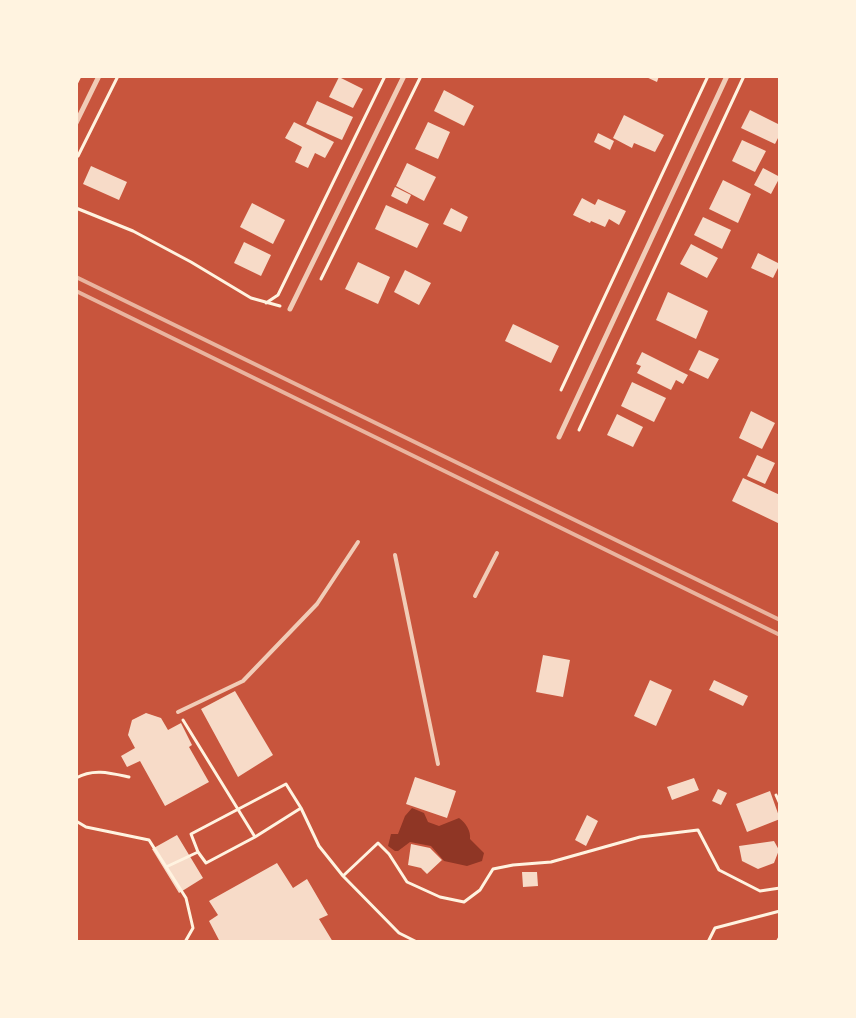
<!DOCTYPE html>
<style>
body{margin:0}
#map{position:relative;width:856px;height:1018px;overflow:hidden;background:#c8553d;font-family:Helvetica,sans-serif}
canvas{display:block}
.frame{position:absolute;inset:0;border:78px solid #fff3e0;pointer-events:none}
</style>
<div id="map">
<canvas width="856" height="1018"></canvas>
<div class="frame"></div>
</div>
<script>
const ctx = document.querySelector('canvas').getContext('2d');
ctx.lineJoin = 'round';
function paint(path, color) { ctx.fillStyle = color; ctx.fill(path, 'evenodd'); }
function strokePath(path, color, width, dash) { ctx.strokeStyle = color; ctx.lineWidth = width; ctx.lineCap = dash ? 'butt' : 'round'; ctx.setLineDash(dash || []); ctx.stroke(path); }
const water = new Path2D(`
 M 412,808 L 424,813 L 428,822 L 439,826 L 459,818 C 466,823 471,831 470,839 L 484,853 L 482,861 L 467,866 L 444,861 L 431,846 L 410,842 L 398,851 L 395,851 L 388,846 L 391,834 L 398,834 L 405,816 Z`);
const building = new Path2D(`
 M 644,76 L 659,76 L 657,82 Z
 M 339,77 L 363,89 L 353,108 L 329,97 Z
 M 444,90 L 474,106 L 464,126 L 434,111 Z
 M 317,101 L 353,117 L 342,140 L 306,124 Z
 M 750,110 L 780,125 L 780,134 L 775,144 L 741,128 Z
 M 624,115 L 664,135 L 655,152 L 634,143 L 632,148 L 613,138 Z
 M 294,122 L 334,142 L 325,158 L 315,153 L 308,168 L 295,162 L 302,147 L 285,138 Z
 M 428,122 L 450,132 L 438,159 L 415,149 Z
 M 598,133 L 614,141 L 610,150 L 594,142 Z
 M 742,140 L 766,151 L 755,172 L 732,161 Z
 M 407,163 L 436,177 L 424,201 L 396,186 Z
 M 91,166 L 127,182 L 119,200 L 83,184 Z
 M 763,168 L 780,177 L 771,194 L 754,185 Z
 M 723,180 L 751,194 L 738,223 L 709,209 Z
 M 395,187 L 411,195 L 407,204 L 391,196 Z
 M 582,198 L 595,205 L 598,199 L 626,211 L 619,225 L 609,219 L 605,227 L 591,221 L 590,223 L 573,215 Z
 M 252,203 L 285,220 L 273,244 L 240,227 Z
 M 386,205 L 429,224 L 417,248 L 375,229 Z
 M 451,208 L 468,217 L 461,232 L 443,224 Z
 M 703,217 L 731,230 L 722,249 L 694,235 Z
 M 244,242 L 271,255 L 261,276 L 234,263 Z
 M 691,244 L 718,258 L 707,278 L 680,264 Z
 M 758,253 L 780,264 L 773,278 L 751,268 Z
 M 358,262 L 390,277 L 378,304 L 345,289 Z
 M 405,270 L 431,283 L 419,305 L 394,292 Z
 M 668,292 L 708,311 L 696,339 L 656,320 Z
 M 513,324 L 559,346 L 551,363 L 505,341 Z
 M 699,350 L 719,359 L 708,379 L 689,370 Z
 M 642,352 L 688,375 L 683,384 L 676,380 L 671,390 L 637,373 L 641,366 L 636,364 Z
 M 632,382 L 666,398 L 654,422 L 621,406 Z
 M 751,411 L 775,423 L 762,449 L 739,438 Z
 M 617,414 L 643,427 L 633,447 L 607,435 Z
 M 757,455 L 775,463 L 765,484 L 747,476 Z
 M 743,478 L 780,495 L 780,524 L 732,501 Z
 M 543,655 L 570,660 L 563,697 L 536,692 Z
 M 650,680 L 672,690 L 656,726 L 634,716 Z
 M 714,680 L 748,696 L 743,706 L 709,690 Z
 M 235,691 L 273,755 L 238,777 L 201,709 Z
 M 146,713 L 161,718 L 168,730 L 181,723 L 192,745 L 189,747 L 209,782 L 165,806 L 140,761 L 127,767 L 121,756 L 135,748 L 128,735 L 132,720 Z
 M 415,777 L 456,791 L 447,818 L 406,804 Z
 M 694,778 L 699,790 L 672,800 L 667,787 Z
 M 718,789 L 727,793 L 721,805 L 712,801 Z
 M 770,791 L 780,819 L 747,832 L 736,804 Z
 M 587,815 L 598,821 L 586,846 L 575,840 Z
 M 177,835 L 203,878 L 179,893 L 152,849 Z
 M 774,841 L 779,850 L 774,863 L 758,869 L 742,861 L 739,846 Z
 M 411,844 L 430,848 L 442,860 L 427,874 L 421,868 L 408,865 Z
 M 277,863 L 293,888 L 307,879 L 328,915 L 319,919 L 333,942 L 220,942 L 209,921 L 218,915 L 209,901 Z
 M 522,872 L 537,872 L 538,886 L 523,887 Z`);
const path = new Path2D(`
 M 76,84 L 80,76
 M 78,156 L 118,76
 M 76,208 L 133,231 L 191,262 L 251,298 L 280,306
 M 321,279 L 421,76
 M 266,303 L 278,295 L 385,76
 M 561,390 L 708,76
 M 579,430 L 744,76
 M 183,720 L 255,837
 M 76,778 C 93,768 111,773 129,777
 M 776,795 L 780,804
 M 301,808 L 286,784 L 191,834 L 198,852 L 206,863 L 255,837 L 301,808 L 319,846 L 343,876 L 399,933 L 417,942
 M 76,821 L 86,827 L 149,840 L 186,898 L 193,928 L 185,942
 M 166,867 L 198,852
 M 343,876 L 378,843 L 389,854 L 407,882 L 440,897 L 464,902 L 480,890 L 493,869 L 513,865 L 551,862 L 640,837 L 698,830 L 719,870 L 760,891 L 780,888
 M 708,942 L 715,928 L 780,911
 M 777,942 L 780,937`);
const service = new Path2D(`
 M 395,555 L 438,764
 M 475,596 L 497,553
 M 178,712 L 243,681 L 317,604 L 358,542`);
const minor = new Path2D(`
 M 76,123 L 99,76
 M 290,309 L 404,76
 M 559,437 L 727,76`);
const rail = new Path2D(`
 M 76,277 L 780,620
 M 76,291 L 780,635`);
paint(water, '#8f3625');
paint(building, '#f7dbc8');
strokePath(path, '#fff3e0', 3);
strokePath(service, '#f1ccb7', 4);
strokePath(minor, '#f1ccb7', 5);
strokePath(rail, '#e9b49f', 4);
</script>
